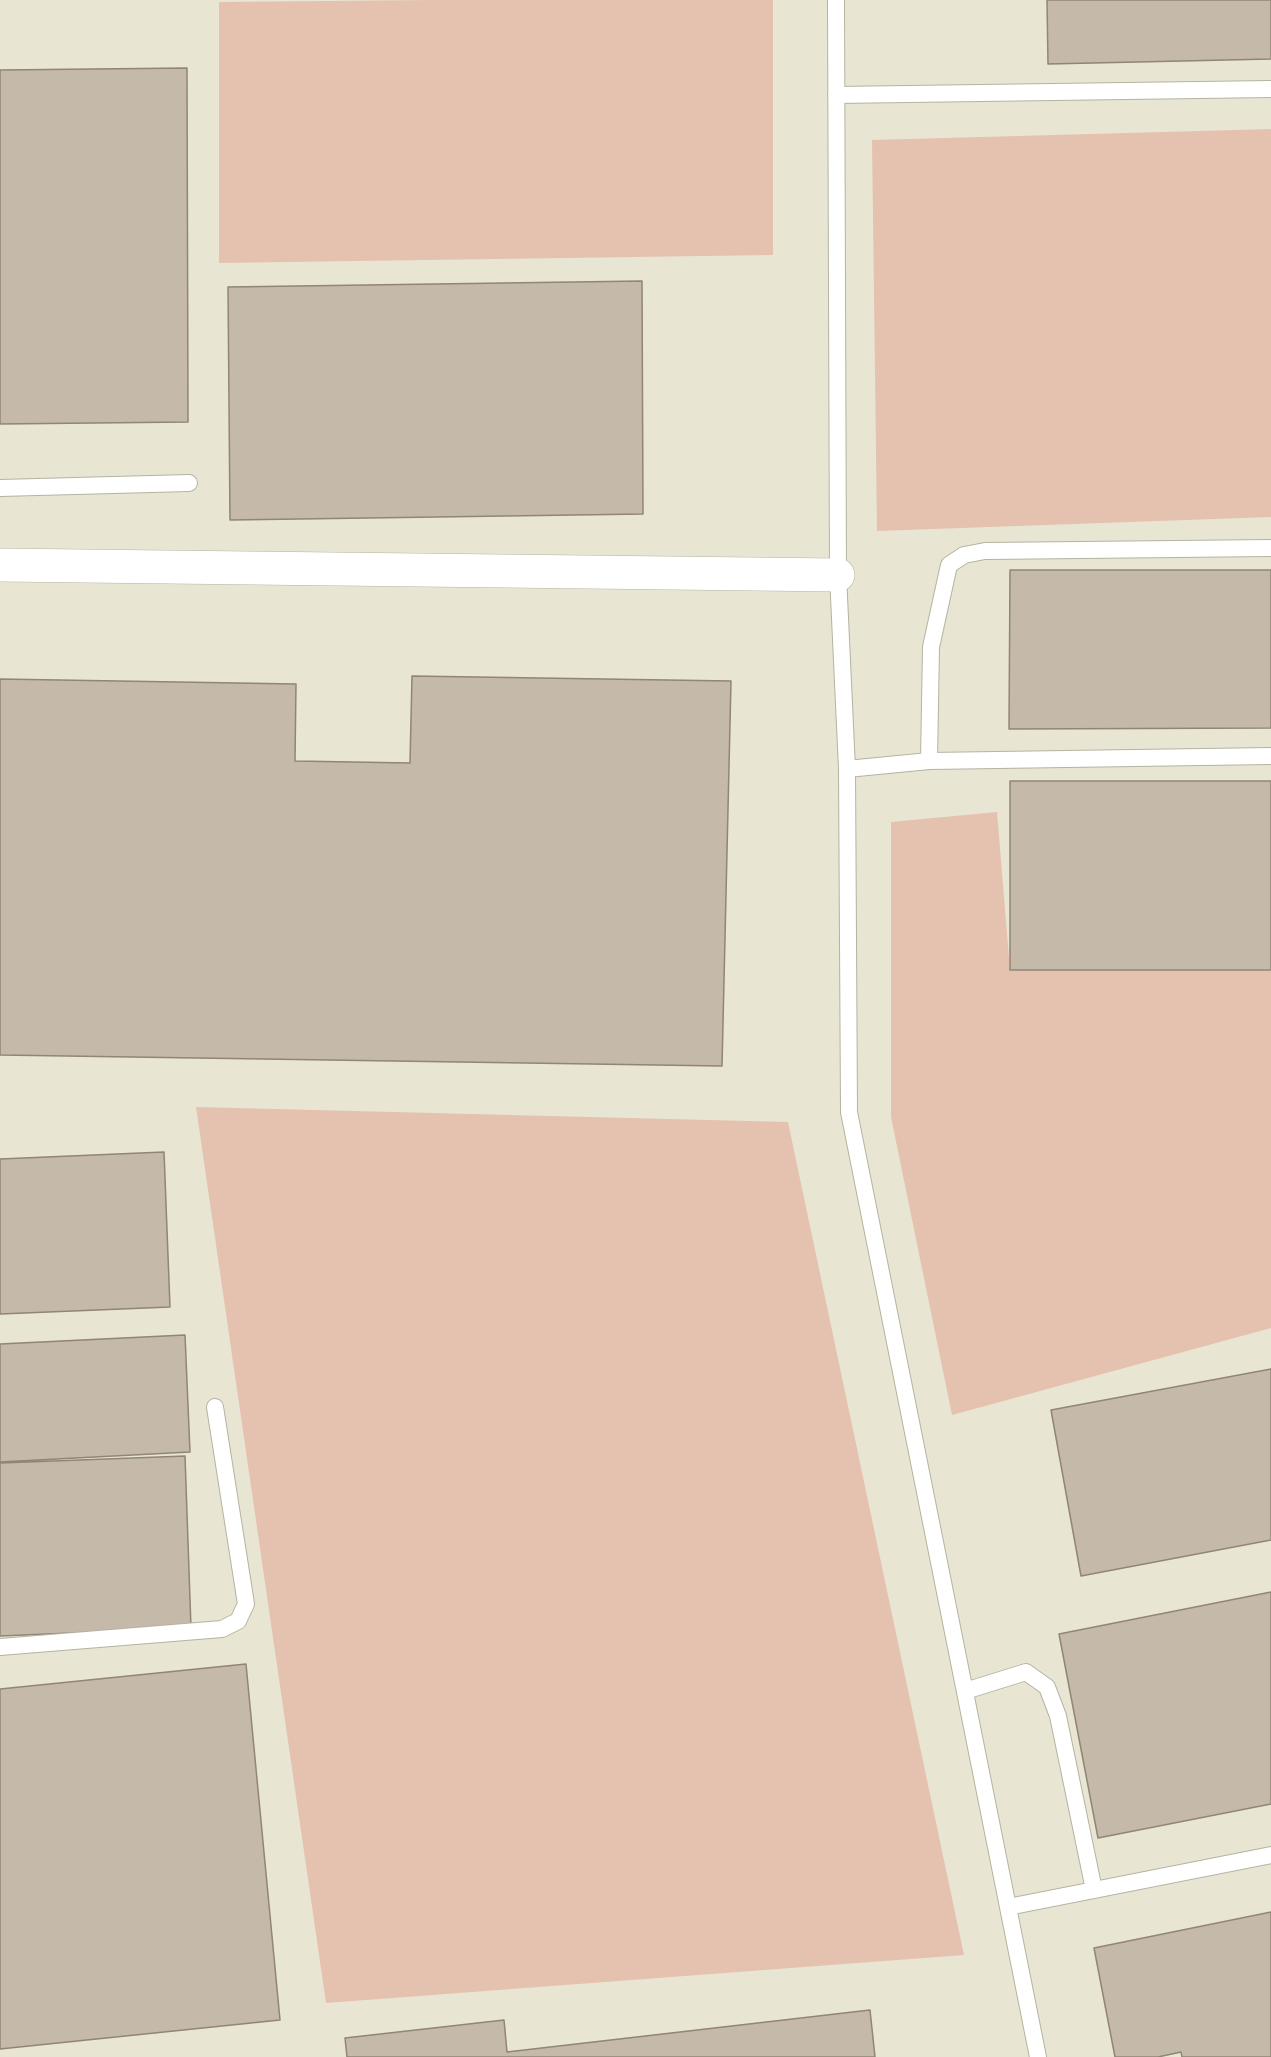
<!DOCTYPE html>
<style>
body{margin:0}
canvas{display:block;background:#e8e5d2}
</style>
<canvas width="1271" height="2057"></canvas>
<script>
const ctx = document.querySelector('canvas').getContext('2d');
ctx.lineJoin = 'round';
function paint(path, color) { ctx.fillStyle = color; ctx.fill(path, 'evenodd'); }
function strokePath(path, color, width, dash) { ctx.strokeStyle = color; ctx.lineWidth = width; ctx.lineCap = dash ? 'butt' : 'round'; ctx.setLineDash(dash || []); ctx.stroke(path); }
const green = new Path2D(`
 M 432,0 L 773,0 L 773,255 L 219,263 L 219,2 Z
 M 1271,129 L 1271,517 L 877,531 L 872,140 Z
 M 997,812 L 1010,970 L 1271,959 L 1271,1328 L 952,1415 L 891,1117 L 891,822 Z
 M 196,1107 L 788,1122 L 964,1955 L 326,2003 Z`);
const building = new Path2D(`
 M 1047,0 L 1271,0 L 1271,59 L 1048,64 Z
 M 187,68 L 188,422 L 0,424 L 0,70 Z
 M 642,281 L 643,514 L 230,520 L 228,287 Z
 M 1010,570 L 1271,570 L 1271,728 L 1009,729 Z
 M 412,676 L 731,681 L 722,1066 L 0,1055 L 0,679 L 296,684 L 295,761 L 410,763 Z
 M 1010,781 L 1271,781 L 1271,970 L 1010,970 Z
 M 164,1152 L 170,1307 L 0,1314 L 0,1159 Z
 M 185,1335 L 190,1452 L 0,1462 L 0,1344 Z
 M 1271,1369 L 1271,1540 L 1081,1576 L 1051,1410 Z
 M 185,1456 L 191,1628 L 0,1636 L 0,1463 Z
 M 1271,1592 L 1271,1804 L 1098,1838 L 1059,1634 Z
 M 246,1664 L 280,2020 L 0,2049 L 0,1689 Z
 M 1271,1912 L 1271,2057 L 1182,2057 L 1181,2052 L 1158,2057 L 1115,2057 L 1094,1948 Z
 M 870,2010 L 875,2057 L 347,2057 L 345,2038 L 504,2020 L 507,2052 Z`);
const service = new Path2D(`
 M 836,0 L 838,575 L 847,769 L 849,1112 L 1038,2057
 M 836,95 L 1271,89
 M 0,488 L 189,483
 M 929,761 L 931,647 L 949,565 L 964,555 L 985,551 L 1271,548
 M 847,769 L 929,761 L 1271,756
 M 0,1647 L 222,1629 L 238,1621 L 246,1604 L 215,1407
 M 965,1691 L 1026,1672 L 1047,1687 L 1058,1716 L 1094,1890
 M 1008,1907 L 1271,1855`);
const minor = new Path2D(`
 M 0,565 L 838,575`);
paint(green, '#e5c2b0');
paint(building, '#c5b9a9');
strokePath(building, '#918576', 1.5);
strokePath(service, '#b6b3a1', 18);
strokePath(minor, '#b6b3a1', 34);
strokePath(service, '#fff', 16);
strokePath(minor, '#fff', 33);
</script>
